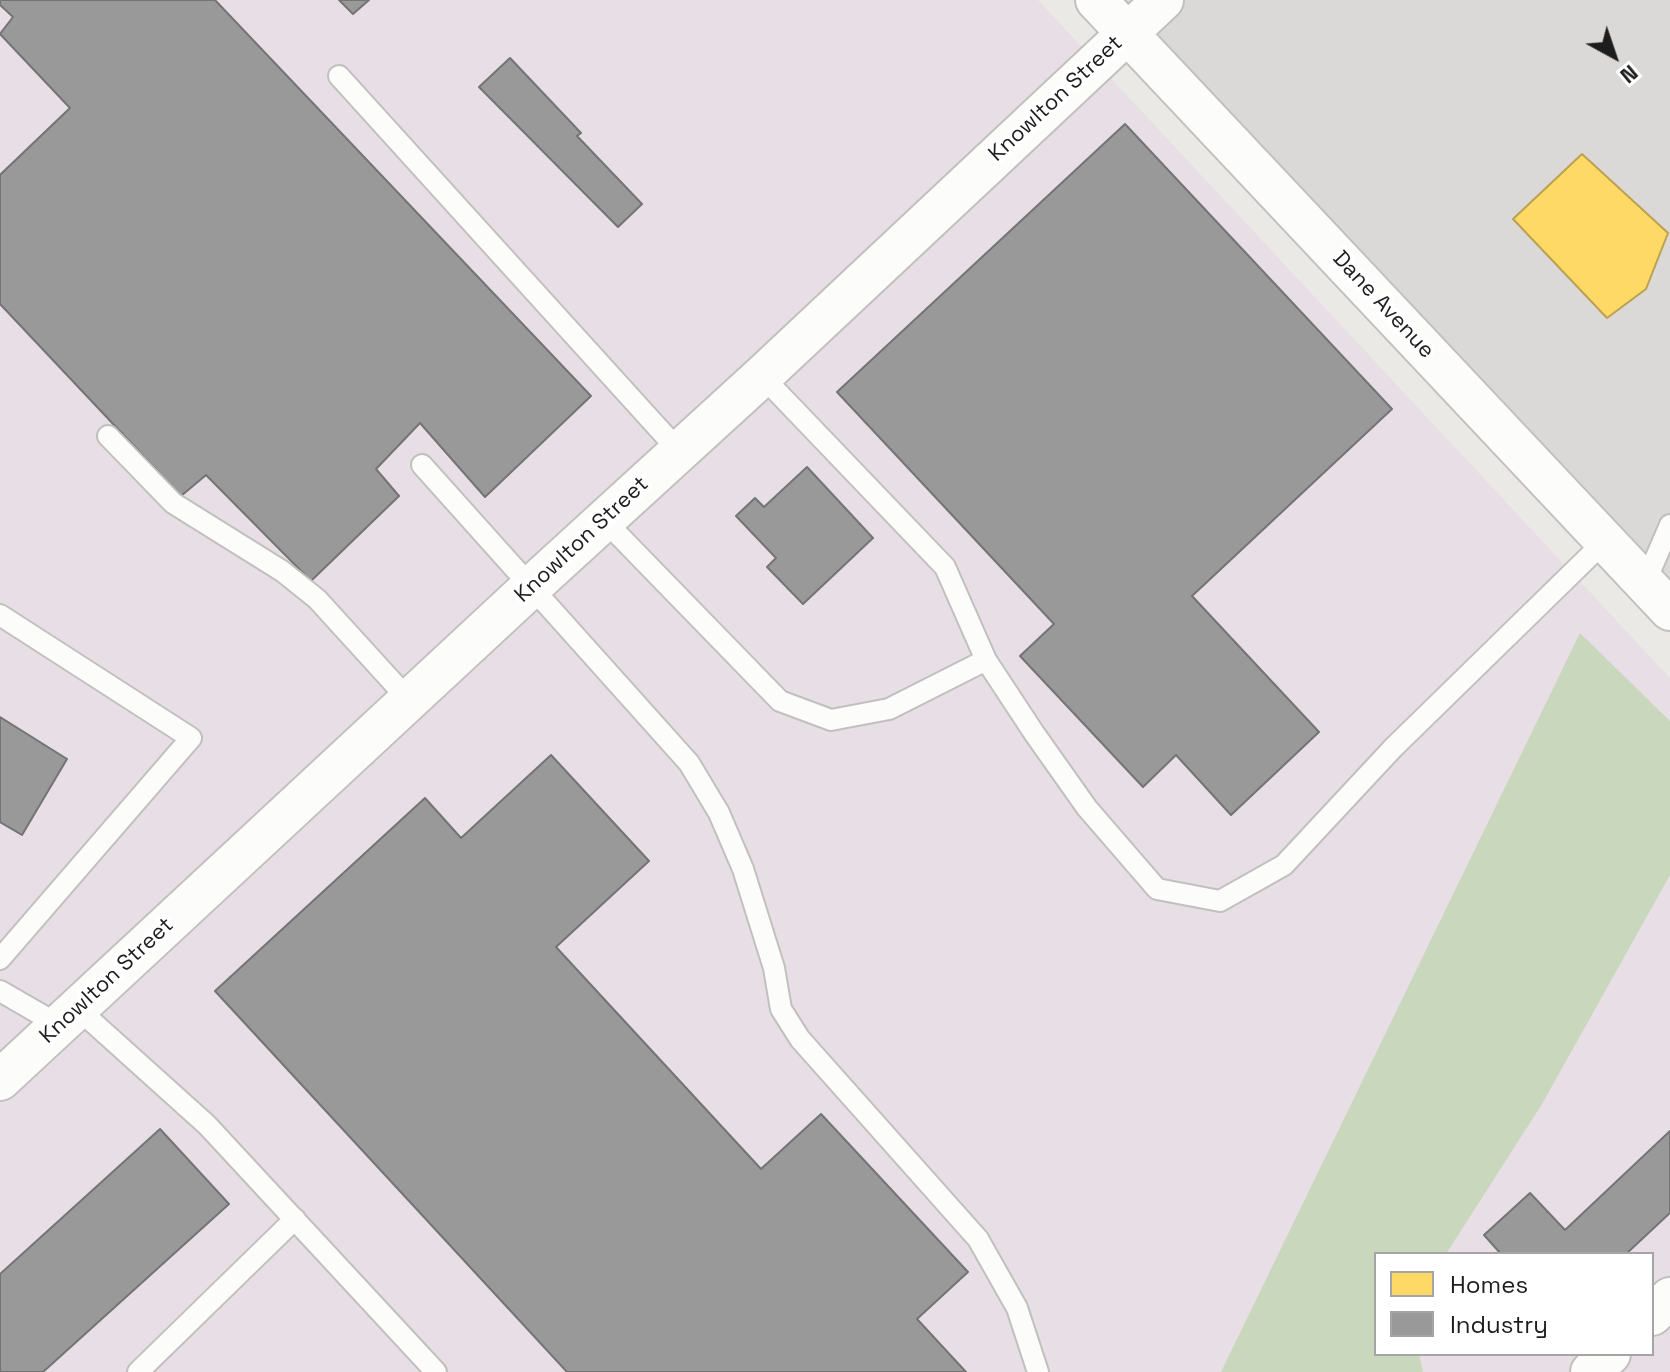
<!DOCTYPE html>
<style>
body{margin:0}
#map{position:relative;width:1670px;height:1372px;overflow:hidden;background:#ebe9e6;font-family:"Space Grotesk",sans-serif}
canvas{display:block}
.legend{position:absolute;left:1374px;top:1252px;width:280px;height:104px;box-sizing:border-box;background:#fff;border:2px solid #a5a5a5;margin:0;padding:10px 14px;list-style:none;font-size:24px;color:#1d1d1d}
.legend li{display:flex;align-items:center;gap:16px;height:40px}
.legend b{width:40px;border:2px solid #a5a5a5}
.north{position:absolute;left:1574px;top:16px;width:80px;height:80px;-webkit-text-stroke:6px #fff;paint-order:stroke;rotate:140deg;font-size:22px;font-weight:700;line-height:32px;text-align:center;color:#1d1d1d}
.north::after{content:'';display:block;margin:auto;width:28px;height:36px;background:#1d1d1d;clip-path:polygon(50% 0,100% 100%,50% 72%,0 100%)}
</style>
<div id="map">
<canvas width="1670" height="1372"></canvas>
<ul class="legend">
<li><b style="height:22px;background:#ffd966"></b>Homes</li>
<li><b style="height:22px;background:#999"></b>Industry</li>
</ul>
<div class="north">N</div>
</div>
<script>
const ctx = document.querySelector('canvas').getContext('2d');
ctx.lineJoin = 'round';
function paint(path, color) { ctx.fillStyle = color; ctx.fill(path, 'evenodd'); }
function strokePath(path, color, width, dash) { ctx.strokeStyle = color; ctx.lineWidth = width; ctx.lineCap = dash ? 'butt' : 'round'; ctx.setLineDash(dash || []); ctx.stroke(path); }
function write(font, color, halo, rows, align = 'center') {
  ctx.font = font + ' "Space Grotesk",sans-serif'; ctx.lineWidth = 8; ctx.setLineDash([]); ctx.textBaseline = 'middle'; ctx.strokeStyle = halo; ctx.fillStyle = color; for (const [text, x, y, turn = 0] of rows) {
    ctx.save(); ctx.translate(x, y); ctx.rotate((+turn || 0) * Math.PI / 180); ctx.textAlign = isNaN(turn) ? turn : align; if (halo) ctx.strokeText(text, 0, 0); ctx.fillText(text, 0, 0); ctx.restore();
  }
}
const residential = new Path2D(`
 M 1096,0 L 1670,0 L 1670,610 Z`);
const industrial = new Path2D(`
 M 0,0 L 1038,0 L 1670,678 L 1670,1372 L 0,1372 ZM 1376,1254 L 1652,1254 L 1652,1354 L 1376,1354 Z`);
const forest = new Path2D(`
 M 1580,633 L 1670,721 L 1670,875 L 1542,1104 L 1446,1254 L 1376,1254 L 1376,1354 L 1419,1354 L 1423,1372 L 1221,1372 Z`);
const homes = new Path2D(`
 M 1582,154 L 1668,233 L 1646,289 L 1607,318 L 1513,219 Z`);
const industry = new Path2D(`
 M 0,0 L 215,0 L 591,396 L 485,497 L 420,423 L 376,469 L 399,496 L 311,581 L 206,475 L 181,496 L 0,304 L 0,175 L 70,108 L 0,34 L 13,17 L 0,5 Z
 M 339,0 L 369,0 L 353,14 Z
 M 510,58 L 581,133 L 577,136 L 642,204 L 618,227 L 479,87 Z
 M 1125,124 L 1392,409 L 1192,596 L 1319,732 L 1231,815 L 1176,755 L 1143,787 L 1020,656 L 1054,624 L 837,392 Z
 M 807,467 L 873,538 L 803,604 L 767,567 L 776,558 L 736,516 L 755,498 L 764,507 Z
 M 0,717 L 67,759 L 22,835 L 0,822 Z
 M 551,755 L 649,861 L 556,947 L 761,1169 L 821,1114 L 968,1272 L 917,1319 L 966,1372 L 567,1372 L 215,991 L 425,798 L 461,838 Z
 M 160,1129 L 229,1204 L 43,1372 L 0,1372 L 0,1274 Z
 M 1670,1131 L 1670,1213 L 1626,1254 L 1501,1254 L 1484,1235 L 1530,1193 L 1565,1230 Z`);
const service = new Path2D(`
 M 339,76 L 679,451
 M 762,376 L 945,567 L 986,660 L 1034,733 L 1087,808 L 1157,889 L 1220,901 L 1284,865 L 1393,748 L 1605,541
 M 108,436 L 173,503 L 282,571 L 317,599 L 409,700
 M 422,465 L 689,763 L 719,813 L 743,869 L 774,968 L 781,1009 L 800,1039 L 978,1239 L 1017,1308 L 1038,1372
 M 604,520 L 780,701 L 831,720 L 889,709 L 986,660
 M 1645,583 L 1670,525
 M 0,615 L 191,738 L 0,959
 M 0,991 L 59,1025
 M 77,1008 L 207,1125 L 436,1372
 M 138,1372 L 295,1219`);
const minor = new Path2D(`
 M 1096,0 L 1670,610
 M 0,1080 L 531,587 L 762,376 L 1163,0
 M 1652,1315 L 1670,1298
 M 1591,1372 L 1610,1354`);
const streetNames = [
 ["Knowlton Street",1056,99,-43],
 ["Dane Avenue",1383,305,47],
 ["Knowlton Street",582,540,-43],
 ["Knowlton Street",107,981,-43]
];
paint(residential, '#dad9d7');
paint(industrial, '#e8dee5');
paint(forest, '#c9d8bc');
paint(homes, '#ffd966');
strokePath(homes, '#bba150', 2);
paint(industry, '#999');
strokePath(industry, '#747474', 2);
strokePath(service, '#c1c0be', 24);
strokePath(minor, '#c1c0be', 44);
strokePath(service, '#fcfcfb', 20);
strokePath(minor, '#fcfcfb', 40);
write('22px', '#1d1d1d', '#fff', streetNames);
</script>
